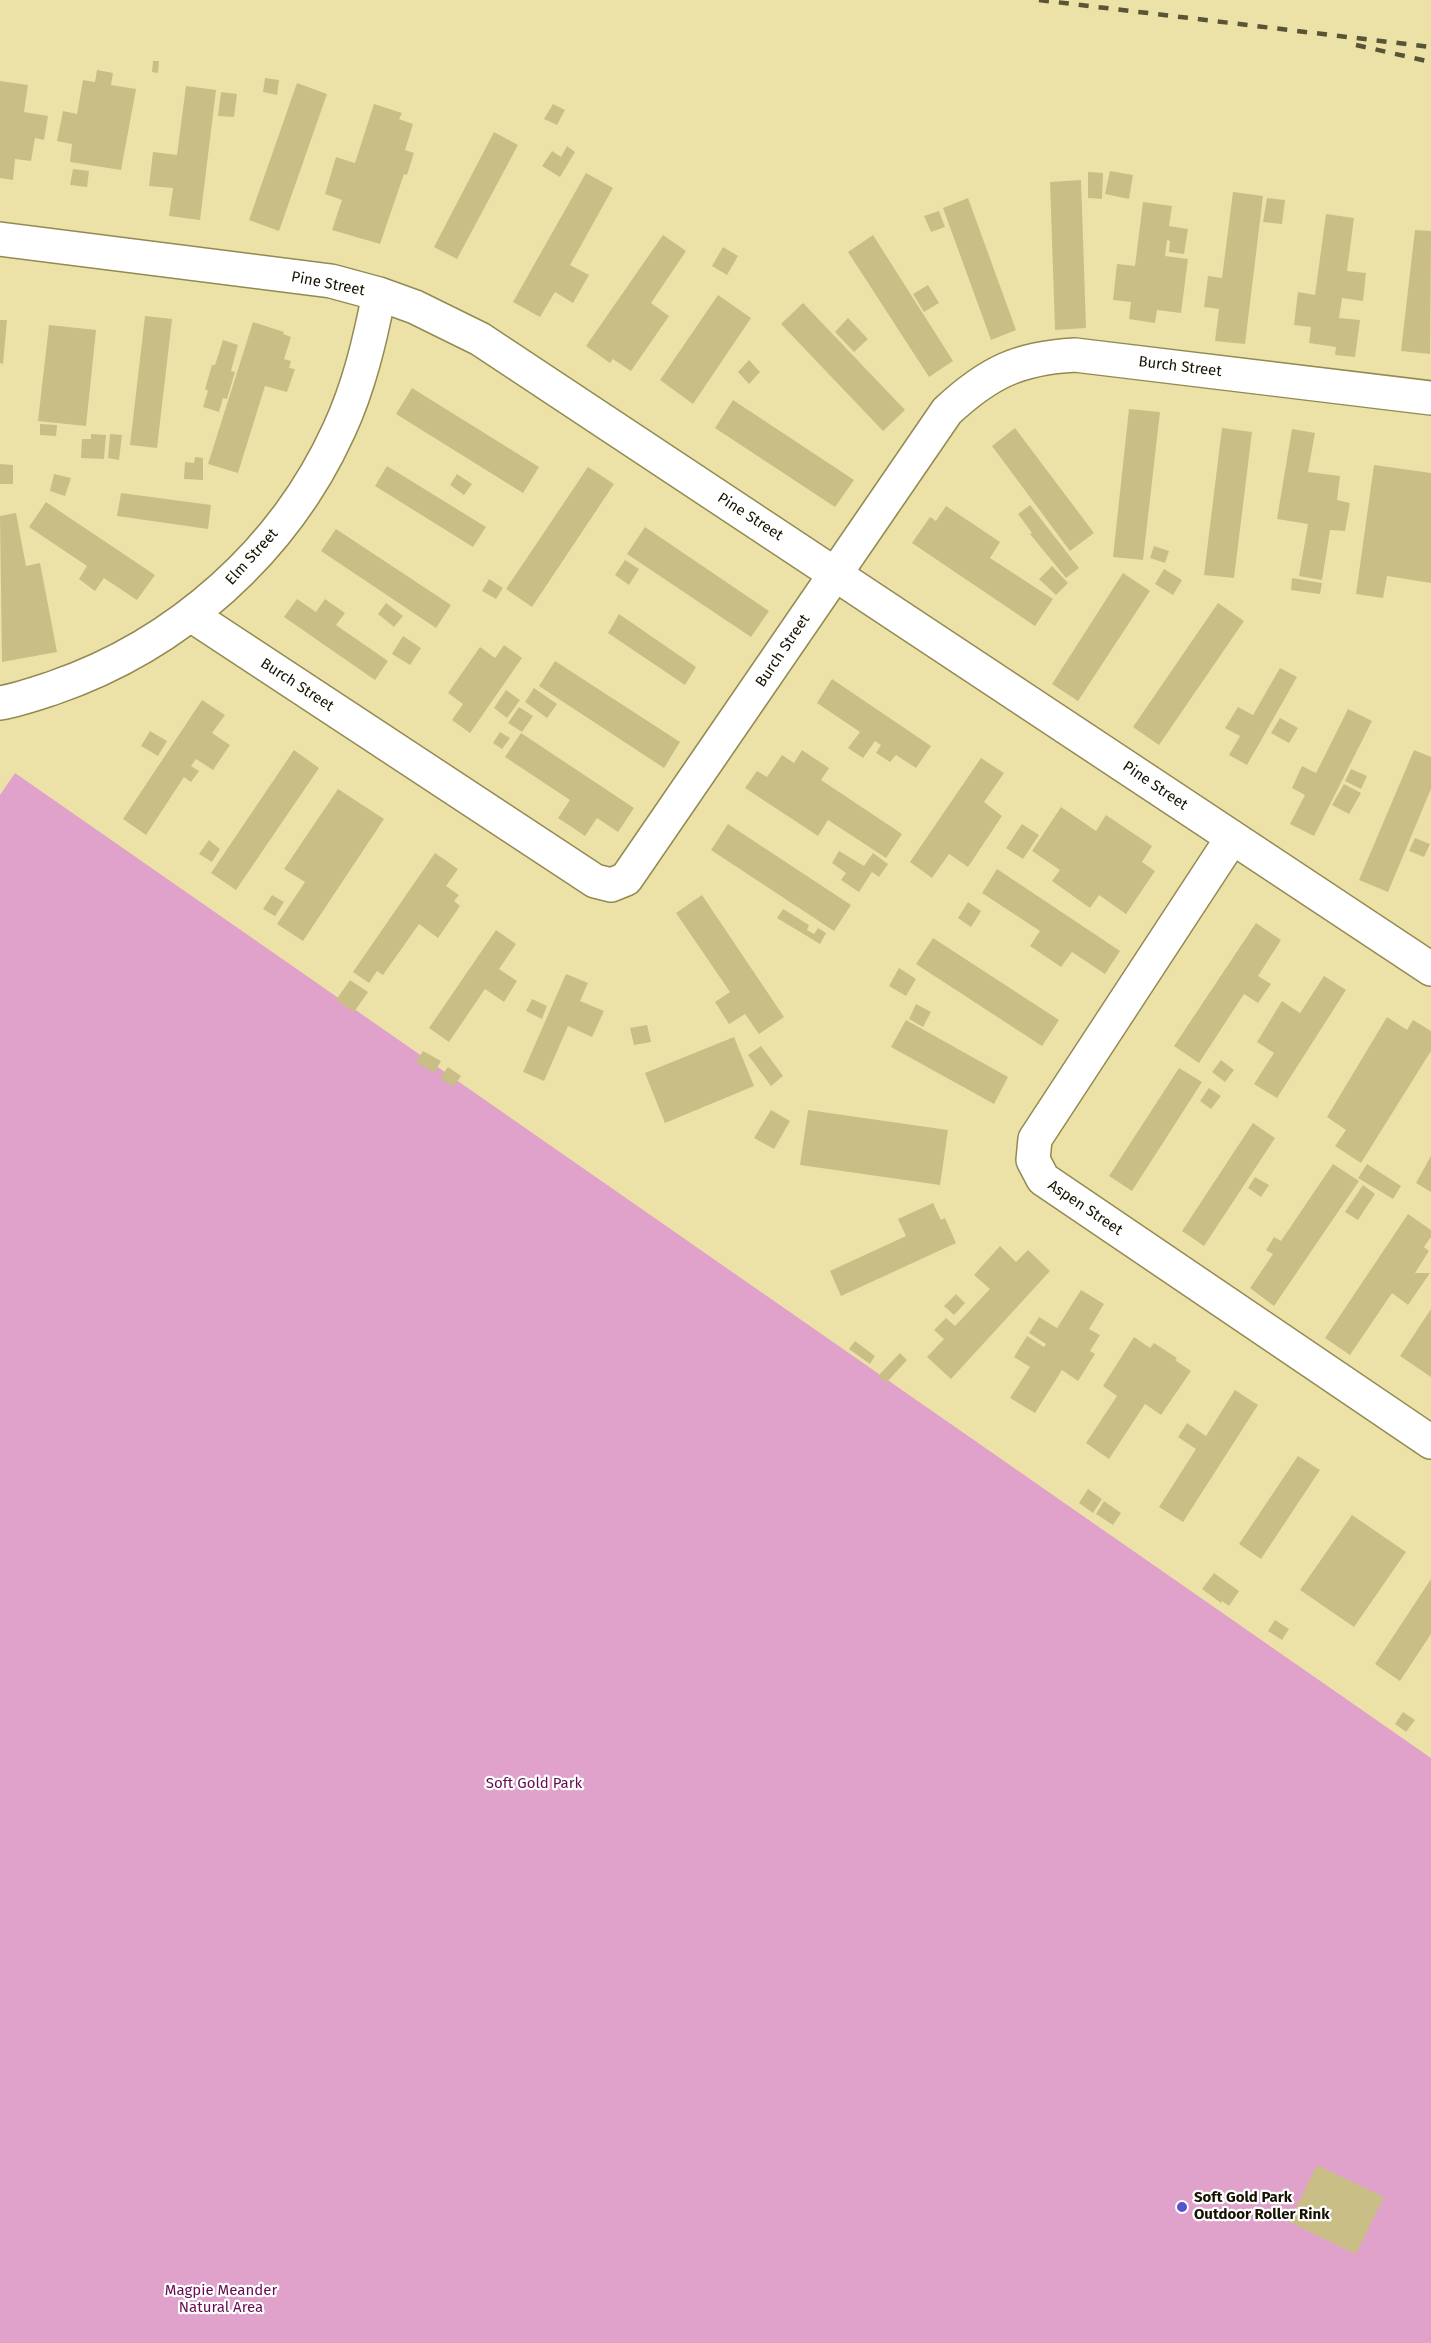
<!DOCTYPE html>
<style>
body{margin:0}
canvas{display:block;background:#ece2a8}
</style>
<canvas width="1431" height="2343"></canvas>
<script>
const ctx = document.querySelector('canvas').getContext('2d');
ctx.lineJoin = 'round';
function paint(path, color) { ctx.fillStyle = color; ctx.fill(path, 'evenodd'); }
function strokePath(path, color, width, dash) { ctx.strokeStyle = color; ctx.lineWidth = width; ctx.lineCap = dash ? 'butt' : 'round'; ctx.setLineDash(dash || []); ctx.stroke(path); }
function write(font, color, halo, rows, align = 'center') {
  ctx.font = font + ' "Fira Sans",sans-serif'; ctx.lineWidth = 4.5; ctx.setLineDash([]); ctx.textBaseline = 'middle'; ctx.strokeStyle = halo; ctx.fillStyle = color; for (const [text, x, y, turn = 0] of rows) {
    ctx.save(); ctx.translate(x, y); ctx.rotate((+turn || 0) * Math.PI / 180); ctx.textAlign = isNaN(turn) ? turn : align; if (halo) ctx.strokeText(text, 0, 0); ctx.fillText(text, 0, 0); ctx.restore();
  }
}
const green = new Path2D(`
 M 15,773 L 1431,1758 L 1431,2343 L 0,2343 L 0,795 Z`);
const building = new Path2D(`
 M 153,61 L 159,61 L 158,73 L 152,72 Z
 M 97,70 L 113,73 L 111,85 L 136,89 L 121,170 L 70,162 L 72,144 L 57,141 L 63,111 L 77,114 L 83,80 L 95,82 Z
 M 265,78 L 279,80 L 277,95 L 263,92 Z
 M 0,81 L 28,85 L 24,112 L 48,116 L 44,140 L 35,138 L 31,161 L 15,159 L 13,180 L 0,178 Z
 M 297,83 L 327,94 L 279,231 L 249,220 Z
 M 186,86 L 216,90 L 200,220 L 169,216 L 173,188 L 149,186 L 153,152 L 177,155 Z
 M 221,92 L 237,94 L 234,117 L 218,116 Z
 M 374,104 L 402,113 L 399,119 L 413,124 L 405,150 L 414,153 L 407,175 L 404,174 L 380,244 L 332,230 L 342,200 L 325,194 L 336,157 L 355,163 Z
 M 553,104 L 565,110 L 557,125 L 544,119 Z
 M 494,132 L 518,145 L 457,259 L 434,247 Z
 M 567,146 L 575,152 L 560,177 L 542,166 L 552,151 L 561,157 Z
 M 73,169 L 89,171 L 87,187 L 70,185 Z
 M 1110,171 L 1133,175 L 1129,199 L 1105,194 Z
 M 1088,172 L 1103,173 L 1102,199 L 1088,198 Z
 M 586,173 L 613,188 L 570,265 L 589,275 L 573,303 L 555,292 L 540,317 L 513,302 Z
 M 1081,180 L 1086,328 L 1055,330 L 1050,182 Z
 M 1233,192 L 1263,196 L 1245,344 L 1215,341 L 1219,309 L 1204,307 L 1208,276 L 1222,278 Z
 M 968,198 L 1016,330 L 991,340 L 943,208 Z
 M 1267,198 L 1285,200 L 1282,224 L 1263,222 Z
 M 1143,202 L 1172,206 L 1169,226 L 1188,229 L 1184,254 L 1169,252 L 1170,241 L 1167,240 L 1165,256 L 1188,259 L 1181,313 L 1157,310 L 1155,323 L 1129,319 L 1131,302 L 1113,300 L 1117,264 L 1135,266 Z
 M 939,211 L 945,227 L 931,232 L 924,216 Z
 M 1326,214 L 1354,218 L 1347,271 L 1366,273 L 1363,301 L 1342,298 L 1339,318 L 1360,320 L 1355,357 L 1335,355 L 1336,347 L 1309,343 L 1311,327 L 1294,325 L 1298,292 L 1315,295 Z
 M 1415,230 L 1431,231 L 1430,354 L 1401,351 Z
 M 663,235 L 686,251 L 651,303 L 669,316 L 631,371 L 613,359 L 610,363 L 586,346 Z
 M 873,235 L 953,361 L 929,377 L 848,252 Z
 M 723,247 L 738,256 L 727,275 L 712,266 Z
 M 928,285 L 939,303 L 924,312 L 913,294 Z
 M 718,295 L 751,318 L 693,404 L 660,380 Z
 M 803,303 L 905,410 L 883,431 L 781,324 Z
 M 145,316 L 172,319 L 157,448 L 130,445 Z
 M 848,318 L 868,339 L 854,352 L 835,332 Z
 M 0,320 L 7,320 L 3,364 L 0,363 Z
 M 253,322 L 284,332 L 283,334 L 291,337 L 284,359 L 291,361 L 289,368 L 295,369 L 287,392 L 265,386 L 238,473 L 208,464 Z
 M 49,325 L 96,330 L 86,426 L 38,421 Z
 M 223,340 L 238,345 L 231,371 L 235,372 L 227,399 L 223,398 L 219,412 L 203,407 L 208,391 L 205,389 L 212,365 L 215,365 Z
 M 749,360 L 760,372 L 749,384 L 738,372 Z
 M 412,388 L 539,467 L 523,493 L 396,414 Z
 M 733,400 L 854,480 L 835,507 L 715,428 Z
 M 1129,409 L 1160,412 L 1143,560 L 1113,557 Z
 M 40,424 L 57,425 L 56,436 L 40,435 Z
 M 1015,428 L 1094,533 L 1070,551 L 992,446 Z
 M 1222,428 L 1252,432 L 1234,578 L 1204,575 Z
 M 1292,429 L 1315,433 L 1308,472 L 1340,476 L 1337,500 L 1350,503 L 1345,531 L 1330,530 L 1322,580 L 1299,576 L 1308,524 L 1277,519 Z
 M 91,434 L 106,435 L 104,459 L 81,458 L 82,439 L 91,439 Z
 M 110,434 L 122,435 L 119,460 L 108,458 Z
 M 195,457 L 203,458 L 203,480 L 184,479 L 185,462 L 194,463 Z
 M 0,464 L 13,465 L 13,484 L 0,484 Z
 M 1374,465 L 1431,473 L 1431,583 L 1387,576 L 1383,598 L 1356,594 Z
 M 387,466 L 486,527 L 473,547 L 375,486 Z
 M 588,467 L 614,484 L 532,607 L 506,589 Z
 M 54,474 L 71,478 L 65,496 L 50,491 Z
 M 457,474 L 472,484 L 464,495 L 450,485 Z
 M 121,493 L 211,505 L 208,529 L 117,516 Z
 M 46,502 L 155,575 L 137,600 L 104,578 L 95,591 L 79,579 L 87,566 L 29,527 Z
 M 1030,505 L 1079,568 L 1066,578 L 1030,534 L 1032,533 L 1018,514 Z
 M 946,506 L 1000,542 L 990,558 L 1053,599 L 1035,626 L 912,543 L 930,517 L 936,521 Z
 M 16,513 L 26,566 L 40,563 L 57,652 L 2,662 L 0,516 Z
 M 645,527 L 769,611 L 751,637 L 627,554 Z
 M 336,529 L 451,605 L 436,628 L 321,551 Z
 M 1154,546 L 1169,551 L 1165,563 L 1150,558 Z
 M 625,560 L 639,569 L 629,585 L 615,575 Z
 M 1052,566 L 1068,583 L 1056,595 L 1039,579 Z
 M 1164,569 L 1182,580 L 1173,595 L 1155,584 Z
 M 1123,573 L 1150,591 L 1078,701 L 1052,684 Z
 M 1292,578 L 1322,583 L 1320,594 L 1291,590 Z
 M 489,579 L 503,588 L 496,599 L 482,591 Z
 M 297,599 L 316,612 L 325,599 L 345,613 L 336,625 L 388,661 L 375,680 L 284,617 Z
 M 386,603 L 403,616 L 394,627 L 378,614 Z
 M 1218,603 L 1244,621 L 1159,745 L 1133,727 Z
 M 619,614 L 696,667 L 685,685 L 608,633 Z
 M 403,636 L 421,648 L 410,665 L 392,654 Z
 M 504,645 L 522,658 L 470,733 L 452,720 L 463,704 L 448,693 L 480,647 L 495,658 Z
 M 555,661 L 680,742 L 664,768 L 539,686 Z
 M 1280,668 L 1297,677 L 1247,765 L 1229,755 L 1240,736 L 1225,728 L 1238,707 L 1253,715 Z
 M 832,679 L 931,746 L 916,768 L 896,755 L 890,762 L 876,753 L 881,745 L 875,741 L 863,758 L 848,748 L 860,732 L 817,703 Z
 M 534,688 L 557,704 L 547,718 L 525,702 Z
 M 506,690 L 520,700 L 507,718 L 494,708 Z
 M 202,700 L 225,715 L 212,733 L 230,745 L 213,770 L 196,759 L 191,766 L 199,771 L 191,782 L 184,777 L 146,835 L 123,819 Z
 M 519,707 L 533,716 L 522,732 L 508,723 Z
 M 1348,709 L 1372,721 L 1314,836 L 1290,824 L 1305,795 L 1292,788 L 1302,766 L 1316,773 Z
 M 1280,718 L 1298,728 L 1289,743 L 1271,733 Z
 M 150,731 L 167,741 L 158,756 L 141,746 Z
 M 500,732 L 510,738 L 502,749 L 493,743 Z
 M 521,733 L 634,808 L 618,832 L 597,818 L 585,836 L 558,818 L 570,800 L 505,757 Z
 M 294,750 L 319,768 L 236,890 L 211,873 Z
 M 802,750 L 829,768 L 821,780 L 902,834 L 886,858 L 828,820 L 818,836 L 745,788 L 757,771 L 767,777 L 782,755 L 794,763 Z
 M 1414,750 L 1431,757 L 1431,789 L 1388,892 L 1359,880 Z
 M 981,758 L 1004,773 L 984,802 L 1002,816 L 968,867 L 949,854 L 932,878 L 910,862 Z
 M 1351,769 L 1367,776 L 1361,789 L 1345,781 Z
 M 1344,784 L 1361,793 L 1349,814 L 1332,805 Z
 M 338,789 L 384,819 L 303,941 L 277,924 L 305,882 L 284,869 Z
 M 1061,807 L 1096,831 L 1106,815 L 1152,846 L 1142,862 L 1155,871 L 1126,914 L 1099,895 L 1090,908 L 1052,881 L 1060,870 L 1032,851 Z
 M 728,824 L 851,905 L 834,931 L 711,850 Z
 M 1022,824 L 1039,835 L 1023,859 L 1006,848 Z
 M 1415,838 L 1430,844 L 1424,857 L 1409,851 Z
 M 209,840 L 220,849 L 212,862 L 199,854 Z
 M 839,851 L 864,866 L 873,853 L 888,864 L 879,877 L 872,872 L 859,892 L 841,880 L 846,873 L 832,863 Z
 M 435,853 L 458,869 L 446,886 L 459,895 L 454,901 L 460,906 L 438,938 L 419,924 L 383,975 L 377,971 L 369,983 L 353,972 Z
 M 997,869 L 1120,951 L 1105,974 L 1072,952 L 1061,967 L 1030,946 L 1040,931 L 982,893 Z
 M 272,895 L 284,902 L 275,916 L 263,909 Z
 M 702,895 L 784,1017 L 759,1034 L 745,1014 L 729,1024 L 715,1002 L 730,992 L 676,913 Z
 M 968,902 L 981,911 L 971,927 L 958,918 Z
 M 783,909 L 809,925 L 807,930 L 814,934 L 818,928 L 826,933 L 820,944 L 777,918 Z
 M 1256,923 L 1281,940 L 1258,976 L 1271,984 L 1258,1003 L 1244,994 L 1199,1063 L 1174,1046 Z
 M 496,930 L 516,944 L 499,969 L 517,981 L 504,1002 L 485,989 L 449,1042 L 429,1028 Z
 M 933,938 L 1059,1020 L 1042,1046 L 916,964 Z
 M 899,968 L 916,979 L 906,996 L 889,986 Z
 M 566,974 L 588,983 L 580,1001 L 604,1011 L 592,1037 L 568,1026 L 544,1081 L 523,1072 Z
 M 1324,976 L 1346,990 L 1277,1098 L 1254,1084 L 1274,1053 L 1257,1042 L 1282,1001 L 1300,1013 Z
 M 350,980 L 368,992 L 354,1012 L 336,1000 Z
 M 532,999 L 547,1006 L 542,1019 L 526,1011 Z
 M 916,1004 L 931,1012 L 923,1027 L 909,1019 Z
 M 1387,1017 L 1407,1030 L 1413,1020 L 1431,1031 L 1431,1051 L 1361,1163 L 1335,1146 L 1346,1130 L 1327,1117 Z
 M 906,1020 L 1008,1077 L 994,1104 L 891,1047 Z
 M 647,1025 L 651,1042 L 634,1045 L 630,1028 Z
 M 734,1037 L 754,1086 L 665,1123 L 645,1073 Z
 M 761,1046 L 783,1076 L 771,1086 L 748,1055 Z
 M 423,1051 L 441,1061 L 434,1073 L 416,1062 Z
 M 1221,1060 L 1234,1070 L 1225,1082 L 1212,1072 Z
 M 448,1067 L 461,1076 L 453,1087 L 440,1078 Z
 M 1179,1068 L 1202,1082 L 1132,1191 L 1109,1176 Z
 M 1209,1088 L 1221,1096 L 1211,1109 L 1200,1101 Z
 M 771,1110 L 790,1121 L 774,1149 L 754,1138 Z
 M 808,1110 L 948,1130 L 940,1185 L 800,1165 Z
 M 1253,1123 L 1275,1138 L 1204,1246 L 1182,1231 Z
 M 1431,1156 L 1431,1192 L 1416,1183 Z
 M 1333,1164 L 1359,1181 L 1274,1306 L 1250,1288 L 1273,1254 L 1266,1250 L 1274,1237 L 1281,1241 Z
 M 1367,1164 L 1401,1186 L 1393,1199 L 1358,1178 Z
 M 1255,1177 L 1269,1185 L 1261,1197 L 1248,1188 Z
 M 1363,1185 L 1375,1194 L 1358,1220 L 1345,1212 Z
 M 933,1203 L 941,1220 L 945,1218 L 956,1243 L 841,1296 L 830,1271 L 906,1236 L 898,1219 Z
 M 1408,1214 L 1431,1230 L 1431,1237 L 1424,1247 L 1429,1251 L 1415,1273 L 1430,1273 L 1408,1305 L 1392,1293 L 1350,1355 L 1325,1338 Z
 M 1000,1246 L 1016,1262 L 1028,1250 L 1050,1271 L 951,1379 L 927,1357 L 944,1339 L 934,1330 L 946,1318 L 955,1326 L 990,1289 L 974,1275 Z
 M 1081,1290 L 1104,1304 L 1089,1329 L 1100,1335 L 1090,1351 L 1095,1354 L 1078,1381 L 1062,1370 L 1035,1413 L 1010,1398 L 1030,1367 L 1014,1357 L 1027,1336 L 1044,1347 L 1046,1344 L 1029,1333 L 1039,1317 L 1057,1328 Z
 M 956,1294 L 965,1303 L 954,1315 L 944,1306 Z
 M 1431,1309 L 1431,1377 L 1400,1356 Z
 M 1134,1337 L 1150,1348 L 1154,1343 L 1177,1358 L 1175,1360 L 1191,1371 L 1161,1415 L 1145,1404 L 1109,1459 L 1086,1443 L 1117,1396 L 1103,1386 Z
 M 855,1341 L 875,1356 L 870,1364 L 849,1349 Z
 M 900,1353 L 907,1360 L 886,1383 L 878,1376 Z
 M 1235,1390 L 1258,1405 L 1183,1522 L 1159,1507 L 1196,1449 L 1178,1437 L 1187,1423 L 1206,1436 Z
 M 1298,1456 L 1320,1470 L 1261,1559 L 1239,1544 Z
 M 1088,1489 L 1102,1499 L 1093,1513 L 1079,1503 Z
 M 1104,1501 L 1121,1513 L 1113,1525 L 1096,1514 Z
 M 1352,1515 L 1406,1552 L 1354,1627 L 1300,1590 Z
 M 1214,1573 L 1239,1591 L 1229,1606 L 1222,1601 L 1221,1603 L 1202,1589 Z
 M 1431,1579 L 1431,1634 L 1400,1681 L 1375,1664 Z
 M 1275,1620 L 1289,1629 L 1282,1640 L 1268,1631 Z
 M 1403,1712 L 1415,1720 L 1406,1732 L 1395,1724 Z
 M 1317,2165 L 1384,2197 L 1356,2254 L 1289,2222 Z`);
const minor = new Path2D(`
 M 0,239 L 331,281 L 379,294 L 415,307 L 480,339 L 1431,969
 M 191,615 L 595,881 L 611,885 L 626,879 L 947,411 C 988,373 1018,358 1075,355 L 1431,398
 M 0,703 C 18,700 35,694 53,688 C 178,645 284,551 339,430 C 359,387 370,340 379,294
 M 1232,838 L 1035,1139 L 1033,1160 L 1043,1179 L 1431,1442`);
const rail = new Path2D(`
 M 1039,0 L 1431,47
 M 1356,45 L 1431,62`);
const markers = [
 [1182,2207,6,"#5853cb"]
];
const streetNames = [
 ["Pine Street",328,284,11],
 ["Burch Street",1180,367,7],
 ["Pine Street",750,517,33],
 ["Elm Street",252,557,-48],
 ["Burch Street",783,651,-56],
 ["Burch Street",297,685,33],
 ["Pine Street",1155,786,34],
 ["Aspen Street",1085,1208,34]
];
const parkNames = [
 ["Soft Gold Park",534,1784],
 ["Magpie Meander",221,2291],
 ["Natural Area",221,2308]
];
const poiNames = [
 ["Soft Gold Park",1194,2198],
 ["Outdoor Roller Rink",1194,2215]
];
paint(green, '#e0a2cb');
paint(building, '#c9bf86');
strokePath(minor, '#938a52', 36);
strokePath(minor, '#fff', 33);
strokePath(rail, '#595435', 4.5, [10, 10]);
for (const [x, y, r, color] of markers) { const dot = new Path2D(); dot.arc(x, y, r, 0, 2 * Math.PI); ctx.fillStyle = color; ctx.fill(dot); strokePath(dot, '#fff', 2); }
write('15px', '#161200', '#fff', streetNames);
write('15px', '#660a52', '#fff', parkNames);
write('bold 15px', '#161200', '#fff', poiNames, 'left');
</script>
